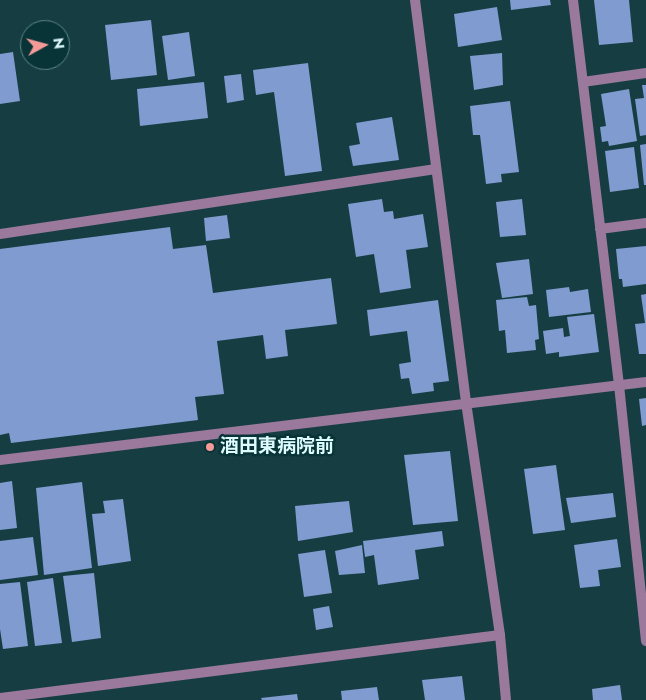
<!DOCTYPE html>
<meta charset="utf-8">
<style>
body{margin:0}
#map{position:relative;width:646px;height:700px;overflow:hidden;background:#163e42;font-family:Jost,sans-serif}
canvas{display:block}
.north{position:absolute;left:20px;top:20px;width:50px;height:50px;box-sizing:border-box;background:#093437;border:1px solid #5e8487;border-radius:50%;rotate:83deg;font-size:14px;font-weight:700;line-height:20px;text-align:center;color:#defbfe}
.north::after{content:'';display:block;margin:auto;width:18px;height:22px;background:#f59b97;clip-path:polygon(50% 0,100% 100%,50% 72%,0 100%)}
</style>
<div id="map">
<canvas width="646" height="700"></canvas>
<div class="north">N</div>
</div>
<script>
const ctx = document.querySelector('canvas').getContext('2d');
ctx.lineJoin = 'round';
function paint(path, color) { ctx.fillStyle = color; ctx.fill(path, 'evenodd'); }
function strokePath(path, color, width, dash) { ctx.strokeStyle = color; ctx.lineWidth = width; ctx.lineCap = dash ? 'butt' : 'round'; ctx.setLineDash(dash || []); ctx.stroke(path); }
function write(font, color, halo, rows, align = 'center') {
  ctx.font = font + ' Jost,"Noto Sans JP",sans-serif'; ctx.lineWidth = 5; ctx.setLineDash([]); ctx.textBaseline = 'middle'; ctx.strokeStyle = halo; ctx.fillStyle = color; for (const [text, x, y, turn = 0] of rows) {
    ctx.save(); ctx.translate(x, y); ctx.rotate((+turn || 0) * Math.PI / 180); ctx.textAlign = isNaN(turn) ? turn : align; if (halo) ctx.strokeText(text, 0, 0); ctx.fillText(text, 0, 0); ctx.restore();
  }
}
const building = new Path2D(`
 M 510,0 L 550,0 L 551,5 L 511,10 Z
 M 594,0 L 629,0 L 633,42 L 599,45 Z
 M 497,7 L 502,40 L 458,47 L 454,14 Z
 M 151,20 L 157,75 L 111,80 L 105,25 Z
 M 189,32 L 195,76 L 168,80 L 162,36 Z
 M 13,52 L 20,101 L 0,104 L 0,54 Z
 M 502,53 L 503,85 L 474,90 L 470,56 Z
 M 308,63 L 322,171 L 285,176 L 274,92 L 256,95 L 253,70 Z
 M 241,74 L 244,100 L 227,103 L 224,76 Z
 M 204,82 L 208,118 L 140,126 L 137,89 Z
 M 642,85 L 646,85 L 646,135 L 640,136 L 635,99 L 644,98 Z
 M 629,89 L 637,141 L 609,146 L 608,141 L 602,142 L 600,127 L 606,126 L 601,94 Z
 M 510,101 L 519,172 L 501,174 L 502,182 L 486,184 L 480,135 L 473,135 L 470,106 Z
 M 392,117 L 399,160 L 353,166 L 349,146 L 360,144 L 356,123 Z
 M 646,144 L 646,185 L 644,185 L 640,145 Z
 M 634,147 L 639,188 L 610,192 L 605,151 Z
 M 382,199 L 384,212 L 393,211 L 394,219 L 423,214 L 428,247 L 406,250 L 411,288 L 380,293 L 374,254 L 356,257 L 348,204 Z
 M 522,199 L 526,235 L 500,237 L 496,202 Z
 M 227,215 L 230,238 L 206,241 L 204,218 Z
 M 170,227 L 173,249 L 206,245 L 213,293 L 331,278 L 337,324 L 285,330 L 288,356 L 266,359 L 263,335 L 217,341 L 224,394 L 195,397 L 198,420 L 11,443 L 9,433 L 0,435 L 0,249 Z
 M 646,246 L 646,284 L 623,287 L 622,279 L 619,279 L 616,249 Z
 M 529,259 L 533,294 L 502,298 L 496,263 Z
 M 569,287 L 570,292 L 588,289 L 591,312 L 549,317 L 546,290 Z
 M 646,294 L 646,354 L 639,354 L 635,324 L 645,323 L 641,295 Z
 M 527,297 L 529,306 L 536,305 L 539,339 L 535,340 L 536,350 L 507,353 L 505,330 L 499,331 L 496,300 Z
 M 438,300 L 449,381 L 433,383 L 434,391 L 412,394 L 409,378 L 401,379 L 399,364 L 411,362 L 407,331 L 370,336 L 367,310 Z
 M 594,314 L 599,352 L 559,357 L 559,352 L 546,354 L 543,331 L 563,328 L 564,337 L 570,336 L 567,317 Z
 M 646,398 L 646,425 L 642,426 L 639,399 Z
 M 450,451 L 458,521 L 413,525 L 404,455 Z
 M 556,465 L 565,530 L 533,534 L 524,469 Z
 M 12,481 L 17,528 L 0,530 L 0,483 Z
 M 82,482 L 92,568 L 44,575 L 36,488 Z
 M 613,493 L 616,517 L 571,523 L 566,498 Z
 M 123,499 L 131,561 L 98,566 L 92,514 L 105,513 L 103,501 Z
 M 349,501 L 353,532 L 298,541 L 295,506 Z
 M 442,531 L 444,546 L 415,550 L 419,579 L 378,585 L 374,555 L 365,557 L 363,541 Z
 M 33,537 L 38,575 L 0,580 L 0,541 Z
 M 617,539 L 621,567 L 598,570 L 600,586 L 580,588 L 574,545 Z
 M 362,545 L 365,573 L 339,575 L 335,551 Z
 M 325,550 L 332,593 L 304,597 L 298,554 Z
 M 94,573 L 101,638 L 72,642 L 63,576 Z
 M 53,578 L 62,643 L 35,646 L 27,582 Z
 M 20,582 L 28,646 L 3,649 L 0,629 L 0,584 Z
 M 329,606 L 333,627 L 316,630 L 313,609 Z
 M 462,676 L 465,700 L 425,700 L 422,680 Z
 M 620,685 L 622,700 L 593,700 L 592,689 Z
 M 377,687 L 379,700 L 342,700 L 341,691 Z
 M 297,694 L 298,700 L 262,700 L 261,698 Z`);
const service = new Path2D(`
 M 573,0 L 619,385 L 646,641
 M 583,82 L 646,73
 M 600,229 L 646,223
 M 0,234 L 436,169
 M 0,698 L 500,635`);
const minor = new Path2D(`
 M 415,0 L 466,402 L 500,635 L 506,700
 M 0,460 L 646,382`);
const markers = [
 [210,447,5,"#f59b97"]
];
const poiNames = [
 ["酒田東病院前",220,447]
];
paint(building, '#809bd0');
strokePath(service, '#9a799d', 10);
strokePath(minor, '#9a799d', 10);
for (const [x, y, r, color] of markers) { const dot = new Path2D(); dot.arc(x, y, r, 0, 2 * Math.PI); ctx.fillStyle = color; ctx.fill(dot); strokePath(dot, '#093437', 2); }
write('bold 19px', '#defbfe', '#093437', poiNames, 'left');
</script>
